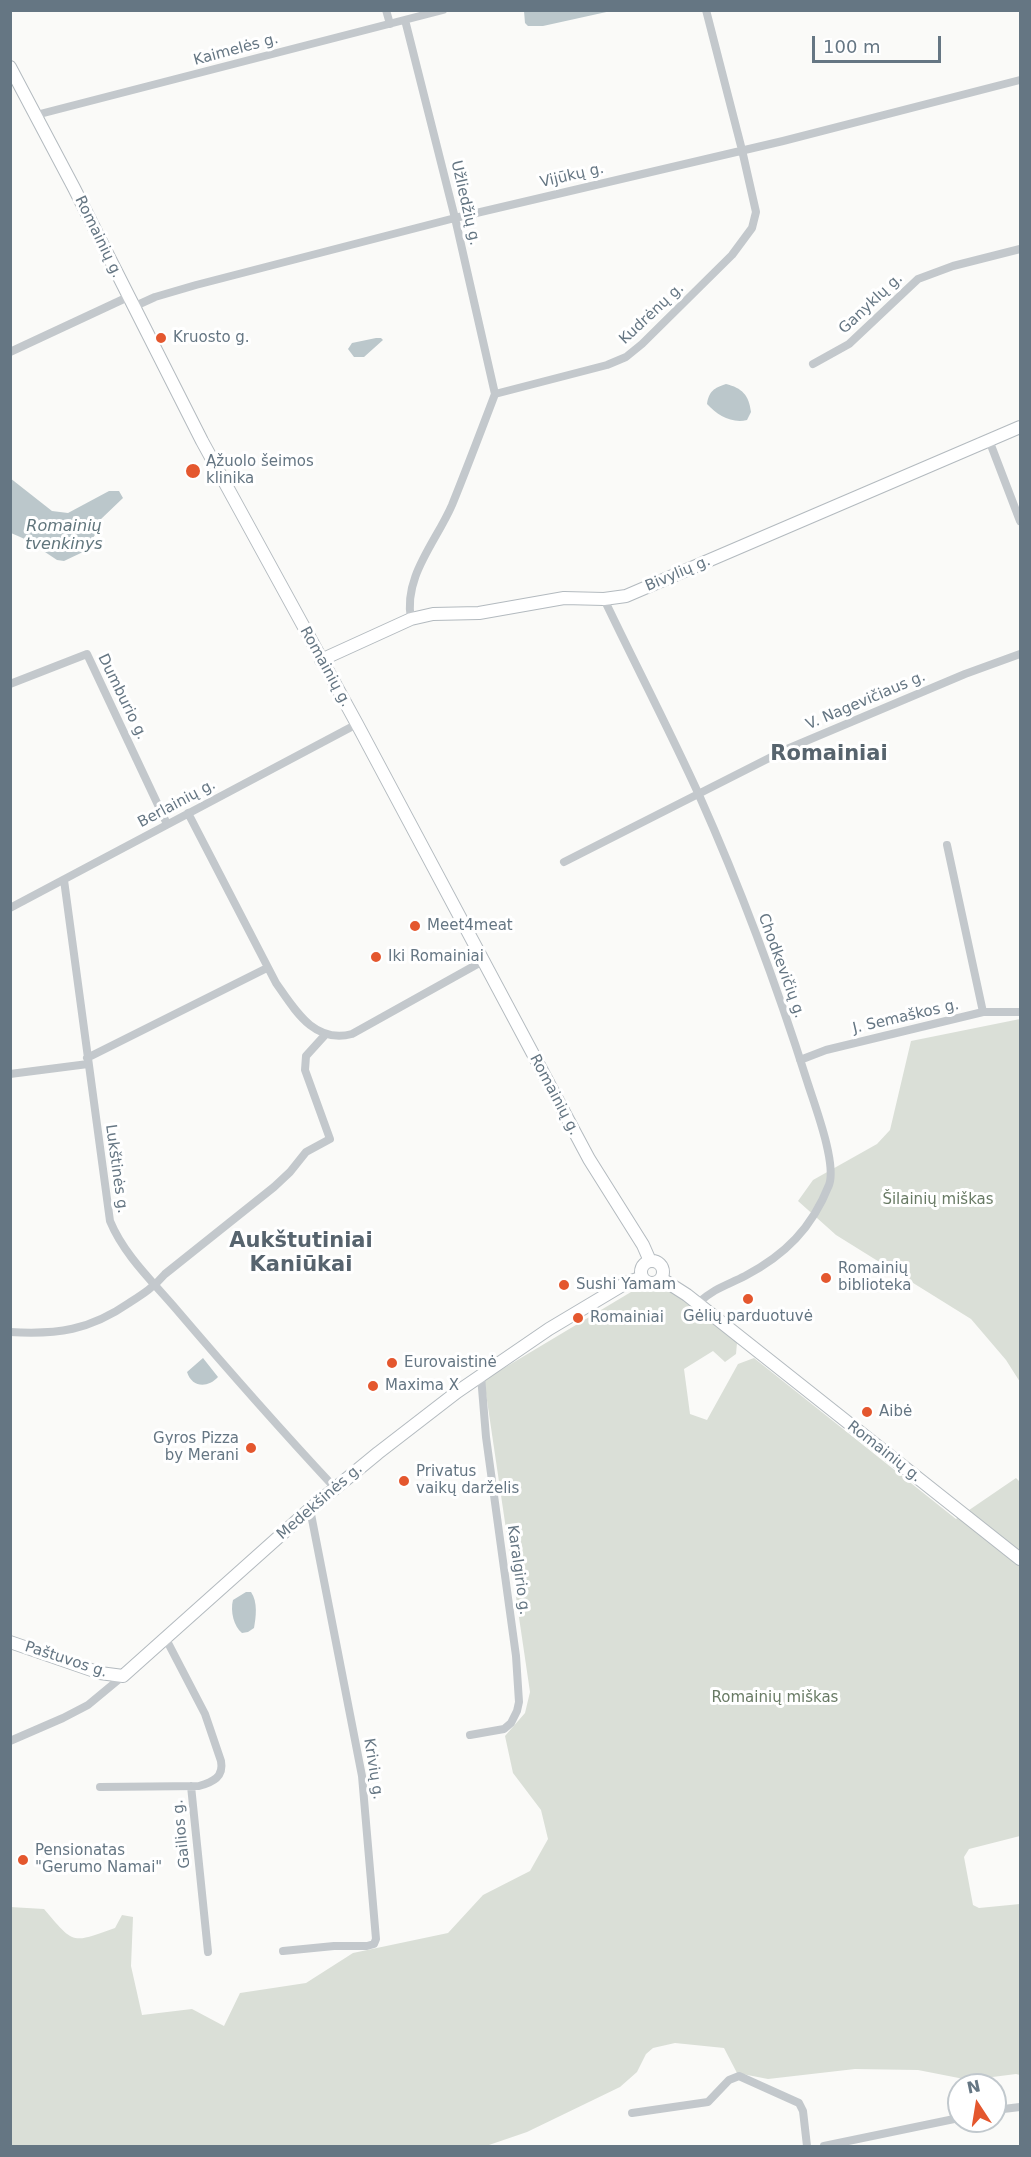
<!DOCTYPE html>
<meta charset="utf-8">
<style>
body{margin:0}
#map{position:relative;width:1031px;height:2157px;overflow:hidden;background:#fafaf8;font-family:"DejaVu Sans",sans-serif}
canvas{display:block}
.frame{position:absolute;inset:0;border:12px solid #657683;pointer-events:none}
.north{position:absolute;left:947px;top:2073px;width:60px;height:60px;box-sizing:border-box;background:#fff;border:2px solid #c1c8cd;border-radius:50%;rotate:348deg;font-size:16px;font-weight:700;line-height:24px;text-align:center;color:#657683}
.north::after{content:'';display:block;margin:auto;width:21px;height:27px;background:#e4572e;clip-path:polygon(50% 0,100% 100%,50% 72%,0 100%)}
.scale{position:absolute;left:812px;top:36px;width:129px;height:27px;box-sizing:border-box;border:3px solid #657683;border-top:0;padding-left:8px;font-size:18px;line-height:21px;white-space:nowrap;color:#657683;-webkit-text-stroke:4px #fff;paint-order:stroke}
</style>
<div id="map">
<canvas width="1031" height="2157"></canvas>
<div class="frame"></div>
<div class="north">N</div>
<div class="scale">100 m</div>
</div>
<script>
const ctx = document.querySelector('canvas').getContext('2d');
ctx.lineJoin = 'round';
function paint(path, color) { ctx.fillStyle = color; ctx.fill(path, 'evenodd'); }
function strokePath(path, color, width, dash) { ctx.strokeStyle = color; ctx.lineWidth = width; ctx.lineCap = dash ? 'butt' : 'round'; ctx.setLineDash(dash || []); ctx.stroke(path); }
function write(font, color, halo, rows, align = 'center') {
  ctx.font = font + ' "DejaVu Sans",sans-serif'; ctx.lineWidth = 6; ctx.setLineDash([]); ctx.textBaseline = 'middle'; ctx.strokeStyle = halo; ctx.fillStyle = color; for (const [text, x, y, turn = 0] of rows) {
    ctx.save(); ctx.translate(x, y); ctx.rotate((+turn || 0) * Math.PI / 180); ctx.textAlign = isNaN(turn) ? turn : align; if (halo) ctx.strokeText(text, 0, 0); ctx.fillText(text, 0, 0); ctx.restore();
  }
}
const green = new Path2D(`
 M 1020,1019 L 1020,1382 L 1006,1360 L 971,1319 L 836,1235 L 798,1201 L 813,1180 L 877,1144 L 890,1130 L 911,1041 Z
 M 656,1288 L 681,1294 L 737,1343 L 736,1354 L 725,1362 L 713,1351 L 684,1369 L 690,1414 L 707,1420 L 738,1364 L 754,1358 L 956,1519 L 1016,1478 L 1020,1482 L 1020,1836 L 969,1849 L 964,1857 L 973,1905 L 979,1908 L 1020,1904 L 1020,2075 L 1016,2074 L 969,2080 L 918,2070 L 855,2069 L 768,2079 L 737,2073 L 724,2048 L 675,2043 L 653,2048 L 646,2054 L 637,2072 L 620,2087 L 527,2132 L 486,2146 L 11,2146 L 10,1907 L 44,1909 C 74,1944 71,1944 115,1928 L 122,1915 L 133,1917 L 131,1966 L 142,2015 L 192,2009 L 224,2026 L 240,1993 L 306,1983 L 353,1953 L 448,1933 L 483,1895 L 530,1871 L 548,1839 L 541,1810 L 513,1773 L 505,1736 L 525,1713 L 530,1692 L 484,1380 L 631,1292 Z`);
const water = new Path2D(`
 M 524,11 L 524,10 L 611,11 L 543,26 L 528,26 L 525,23 Z
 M 376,338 L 381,338 L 383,340 L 364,357 L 354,357 L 348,349 L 352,343 Z
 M 726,384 C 742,388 749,395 751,412 L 747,420 C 732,424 717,415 707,404 C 709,391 714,388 726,384 Z
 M 10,478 L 52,511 L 68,513 L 109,491 L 119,491 L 123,498 L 100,520 L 97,532 L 83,552 L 64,561 L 57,560 L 27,540 L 11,533 Z
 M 203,1358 L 218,1377 C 208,1388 192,1388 187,1372 Z
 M 246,1592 L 251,1592 C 258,1602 256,1617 254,1628 L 248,1632 L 242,1633 C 234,1627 230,1611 233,1600 Z`);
const street = new Path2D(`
 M 386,10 L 390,24
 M 405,20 L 455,218 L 495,394
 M 36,115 L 443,10
 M 133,307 L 155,297 L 196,285 L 455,218 L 783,141 L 1020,80
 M 10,352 L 128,297
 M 813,364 L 849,344 L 918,279 L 953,266 L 1020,249
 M 989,440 L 1020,521
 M 604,599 C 635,664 669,729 699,795 C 741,889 777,986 808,1084 C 815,1106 837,1164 829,1185 C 812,1228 785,1255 745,1276 C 725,1286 715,1288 698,1303
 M 411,619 C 403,577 436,542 452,505 C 467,468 481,431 495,394 L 607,365 L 626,357 L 642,344 L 732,255 L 752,228 L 756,212 L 742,150 L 706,10
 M 10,684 L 87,654 L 167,824
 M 188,813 L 276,983 C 295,1010 314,1044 352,1034 L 483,961
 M 947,845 L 983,1012
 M 564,862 L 787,749 L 965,674 L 1020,654
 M 64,880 L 110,1221 C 124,1255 153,1282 176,1309 C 228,1370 281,1430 335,1488
 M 10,908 L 357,724
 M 87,1058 L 267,968
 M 800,1060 L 826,1050 L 983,1012 L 1020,1012
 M 10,1074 L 88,1064
 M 10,1332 C 57,1335 90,1330 129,1303 C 143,1294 154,1287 165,1274 L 274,1187 L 290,1172 L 306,1152 L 330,1139 L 305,1070 L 306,1056 L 325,1035
 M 470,1735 L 504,1729 L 511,1723 L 517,1711 L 519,1702 L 516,1656 L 486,1437 L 481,1376
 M 10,1741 L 63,1718 L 88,1705 L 123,1676
 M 191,1786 L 208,1952
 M 100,1787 L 199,1786 C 213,1782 224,1777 221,1761 L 205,1714 L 166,1639
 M 283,1951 L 334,1946 L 367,1946 L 374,1944 L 376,1939 L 362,1776 L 310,1509
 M 995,2110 L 1020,2107
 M 632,2113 L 708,2102 L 729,2080 L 739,2076 L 799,2103 L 803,2111 L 807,2146
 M 824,2146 L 959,2118`);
const secondary = new Path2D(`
 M 10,67 L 74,188 L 202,441 L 357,724 L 589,1159 L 643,1245 L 650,1261
 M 321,660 L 411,619 L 433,614 L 479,613 L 564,598 L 604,599 L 626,596 L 1020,427
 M641 1272a11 11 0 1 1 22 0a11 11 0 1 1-22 0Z
 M 662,1279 L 687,1295 L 1020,1559
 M 10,1642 L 100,1673 L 123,1676 L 310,1509 L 378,1453 L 457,1392 L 549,1329 L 626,1283 L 642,1277`);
const markers = [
 [161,338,6,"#e4572e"],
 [193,471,8,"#e4572e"],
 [415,926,6,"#e4572e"],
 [376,957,6,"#e4572e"],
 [826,1278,6,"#e4572e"],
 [564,1285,6,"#e4572e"],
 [748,1299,6,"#e4572e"],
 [578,1318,6,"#e4572e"],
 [392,1363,6,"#e4572e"],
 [373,1386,6,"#e4572e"],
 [867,1412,6,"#e4572e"],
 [251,1448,6,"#e4572e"],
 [404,1481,6,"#e4572e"],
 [23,1860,6,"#e4572e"]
];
const streetNames = [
 ["Kaimelės g.",236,50,-15],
 ["Vijūkų g.",572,176,-13],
 ["Užliedžių g.",465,203,77],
 ["Romainių g.",98,237,64],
 ["Ganyklų g.",871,304,-43],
 ["Kudrėnų g.",652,314,-43],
 ["Bivylių g.",678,574,-23],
 ["Romainių g.",325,667,61],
 ["Dumburio g.",122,697,64],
 ["V. Nagevičiaus g.",866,701,-23],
 ["Berlainių g.",177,804,-28],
 ["Chodkevičių g.",781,966,70],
 ["J. Semaškos g.",906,1017,-13],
 ["Romainių g.",554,1095,62],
 ["Lukštinės g.",116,1169,82],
 ["Romainių g.",884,1452,38],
 ["Medekšinės g.",320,1502,-41],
 ["Karalgirio g.",518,1570,82],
 ["Paštuvos g.",66,1660,18],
 ["Krivių g.",373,1769,81],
 ["Gailios g.",182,1834,-96]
];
const poiNames = [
 ["Kruosto g.",173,338],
 ["Ąžuolo šeimos",206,462],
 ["klinika",206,479],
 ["Meet4meat",427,926],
 ["Iki Romainiai",388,957],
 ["Romainių",838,1269],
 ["biblioteka",838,1286],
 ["Sushi Yamam",576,1285],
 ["Gėlių parduotuvė",748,1317,"center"],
 ["Romainiai",590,1318],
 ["Eurovaistinė",404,1363],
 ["Maxima X",385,1386],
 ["Aibė",879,1412],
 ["Gyros Pizza",239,1439,"right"],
 ["by Merani",239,1456,"right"],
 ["Privatus",416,1472],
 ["vaikų darželis",416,1489],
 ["Pensionatas",35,1851],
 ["\"Gerumo Namai\"",35,1868]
];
const parkNames = [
 ["Šilainių miškas",938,1200],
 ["Romainių miškas",775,1698]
];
const waterNames = [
 ["Romainių",64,527],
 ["tvenkinys",64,545]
];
const districtNames = [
 ["Romainiai",829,755],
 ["Aukštutiniai",301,1242],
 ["Kaniūkai",301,1266]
];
paint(green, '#dadfd7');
paint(water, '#bbc7cb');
strokePath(secondary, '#b3babf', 14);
strokePath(street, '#c3c8cc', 8);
strokePath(secondary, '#fff', 12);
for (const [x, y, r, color] of markers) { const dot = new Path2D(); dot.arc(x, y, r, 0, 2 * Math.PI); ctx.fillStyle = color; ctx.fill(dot); strokePath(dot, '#fff', 2); }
write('15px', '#657683', '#fff', streetNames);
write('15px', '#657683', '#fff', poiNames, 'left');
write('15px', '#687a64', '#fff', parkNames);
write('italic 16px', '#60757c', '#fff', waterNames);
write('bold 21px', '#57646e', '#fff', districtNames);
</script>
